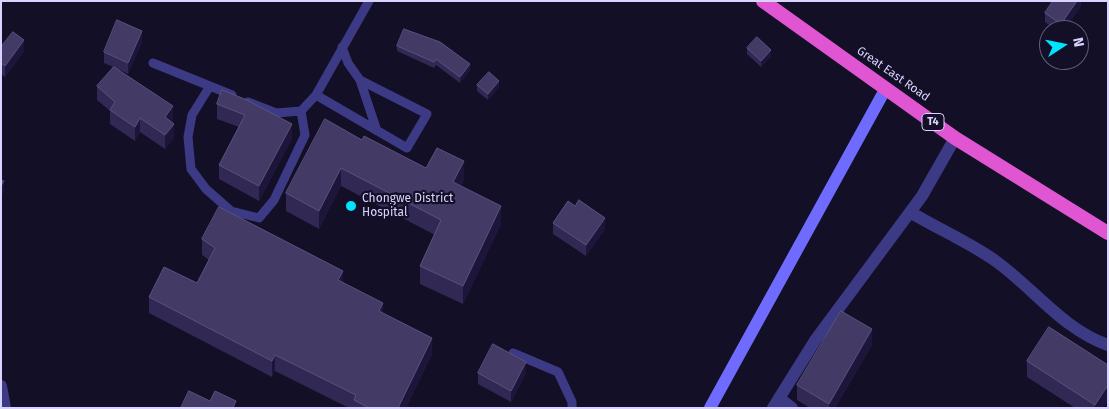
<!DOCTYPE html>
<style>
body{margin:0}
#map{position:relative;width:1109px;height:409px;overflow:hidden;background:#130f26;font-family:"Fira Sans",sans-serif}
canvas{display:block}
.frame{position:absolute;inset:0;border:2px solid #d9d4ff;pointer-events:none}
.north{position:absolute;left:1039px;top:20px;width:50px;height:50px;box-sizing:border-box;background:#130f26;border:1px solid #625e7d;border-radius:50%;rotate:79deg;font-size:14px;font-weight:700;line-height:20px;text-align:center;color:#d9d4ff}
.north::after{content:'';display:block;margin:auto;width:18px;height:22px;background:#00e5ff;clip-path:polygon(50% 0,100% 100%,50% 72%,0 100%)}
</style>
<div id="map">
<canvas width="1109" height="409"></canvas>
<div class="frame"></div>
<div class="north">N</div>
</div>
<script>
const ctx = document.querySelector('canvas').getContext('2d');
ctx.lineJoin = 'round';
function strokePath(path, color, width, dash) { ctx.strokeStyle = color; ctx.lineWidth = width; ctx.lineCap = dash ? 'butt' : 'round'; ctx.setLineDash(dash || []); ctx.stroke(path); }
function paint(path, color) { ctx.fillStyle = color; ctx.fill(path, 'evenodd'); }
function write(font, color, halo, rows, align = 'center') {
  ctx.font = font + ' "Fira Sans",sans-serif'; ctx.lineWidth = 4.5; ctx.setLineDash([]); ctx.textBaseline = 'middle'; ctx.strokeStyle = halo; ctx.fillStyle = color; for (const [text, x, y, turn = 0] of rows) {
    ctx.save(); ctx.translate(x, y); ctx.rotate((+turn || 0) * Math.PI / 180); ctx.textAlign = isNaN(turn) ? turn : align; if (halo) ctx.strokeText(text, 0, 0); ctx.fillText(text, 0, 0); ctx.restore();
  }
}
const service = new Path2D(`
 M 153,63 L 232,95
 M 360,80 L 377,131
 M 210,86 L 192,115 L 188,137 L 191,169 L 206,189 L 231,211 L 259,218 L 274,200 L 305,135 L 301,111
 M 316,95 L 407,148 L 427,114 L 360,80 L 348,63 L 342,47
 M 248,102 L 276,113 L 301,111 L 316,95 L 369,1
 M 513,353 L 558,372 L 572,402 L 572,408`);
const minor = new Path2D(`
 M 910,212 C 938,229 971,243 997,262 C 1034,289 1064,330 1108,345
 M 1,386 L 5,408
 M 779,398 L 792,408
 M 773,408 L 816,339 L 922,196 L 955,138`);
const secondary = new Path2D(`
 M 710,408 L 886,88`);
const trunk = new Path2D(`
 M 763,1 L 955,138 L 1108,233`);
const wall = new Path2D(`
 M 1081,1 L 1081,6 L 1064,30 L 1056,30 L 1045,22 L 1045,13 Z
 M 142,42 L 128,74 L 118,69 L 173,120 L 171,122 L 174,138 L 165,149 L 140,132 L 135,141 L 110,124 L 110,111 L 97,100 L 97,86 L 113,67 L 104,63 L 104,52 Z
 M 397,46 L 470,70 L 460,83 L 436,65 L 434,68 L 397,51 Z
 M 1,47 L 24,51 L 5,77 L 1,74 Z
 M 747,48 L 771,56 L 761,67 L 747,54 Z
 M 477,85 L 499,87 L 488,100 L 477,91 Z
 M 222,90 L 292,139 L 259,201 L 219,179 L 219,165 L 239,127 L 217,119 L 217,104 Z
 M 362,140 L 426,168 L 464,179 L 461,186 L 501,224 L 463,304 L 420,284 L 420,266 L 435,235 L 341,186 L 319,229 L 286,211 L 286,193 Z
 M 575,206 L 605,229 L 586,256 L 553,234 L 553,223 Z
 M 202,239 L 343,283 L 383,313 L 432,354 L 406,408 L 349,408 L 275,371 L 272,377 L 149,313 L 149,297 L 197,283 L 209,260 L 202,255 Z
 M 872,345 L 835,408 L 810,408 L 797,400 L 797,385 Z
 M 1027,361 L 1108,400 L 1103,408 L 1075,408 L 1027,377 Z
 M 478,373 L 526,373 L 511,402 L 478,384 Z`);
const shadedWall = new Path2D(`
 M 1077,1 L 1081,1 L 1081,6 L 1064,30 L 1061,30 L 1061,24 Z
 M 142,31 L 142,42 L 128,74 L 128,63 Z
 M 24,40 L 24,51 L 5,77 L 5,66 Z
 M 771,50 L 771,56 L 761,67 L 761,61 Z
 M 470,64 L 470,70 L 460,83 L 460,77 Z
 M 499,81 L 499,87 L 488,100 L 488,94 Z
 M 173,106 L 173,120 L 165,131 L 165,117 Z
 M 140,118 L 140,132 L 135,141 L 135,127 Z
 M 174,124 L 174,138 L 165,149 L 165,135 Z
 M 292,124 L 292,139 L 259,201 L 259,186 Z
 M 464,161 L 464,179 L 453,200 L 453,182 Z
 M 341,168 L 341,186 L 319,229 L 319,211 Z
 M 4,181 L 4,192 L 1,197 L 1,186 Z
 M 501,206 L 501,224 L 463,304 L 463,286 Z
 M 605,218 L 605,229 L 586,256 L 586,245 Z
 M 343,271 L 343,287 L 338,280 Z
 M 383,303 L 383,319 L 379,311 Z
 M 872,329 L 872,345 L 835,408 L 829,408 L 829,404 Z
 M 432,338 L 432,354 L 406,408 L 398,408 Z
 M 275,355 L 275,371 L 272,377 L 272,361 Z
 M 526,362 L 526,373 L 511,402 L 511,391 Z
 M 1108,385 L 1108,400 L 1103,408 L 1095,408 L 1095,405 Z`);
const building = new Path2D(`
 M 1053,1 L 1077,1 L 1061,24 L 1045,13 Z
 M 117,20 L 142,31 L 128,63 L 104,52 Z
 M 404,29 L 440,42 L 470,64 L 460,77 L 436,59 L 434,62 L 397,46 Z
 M 13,32 L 24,40 L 5,66 L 1,63 L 1,47 Z
 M 757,37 L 771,50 L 761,61 L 747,48 Z
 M 114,67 L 173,106 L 165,117 L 174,124 L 165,135 L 140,118 L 135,127 L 110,110 L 115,102 L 97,86 Z
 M 489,72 L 499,81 L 488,94 L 477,85 Z
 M 222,90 L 247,100 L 292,124 L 259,186 L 219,165 L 245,115 L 217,104 Z
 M 325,119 L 362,140 L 364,136 L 426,168 L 437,148 L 464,161 L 453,182 L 501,206 L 463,286 L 420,266 L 441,220 L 341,168 L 319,211 L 286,193 Z
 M 1,180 L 4,181 L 1,186 Z
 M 579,200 L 605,218 L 586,245 L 553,223 L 568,201 L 575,206 Z
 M 219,207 L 343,271 L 338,280 L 383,303 L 379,311 L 432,338 L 398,408 L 369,408 L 354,400 L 356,395 L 275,355 L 272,361 L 149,297 L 164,267 L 197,283 L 215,248 L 202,239 Z
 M 841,311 L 872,329 L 829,404 L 797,385 Z
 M 1049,327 L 1108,365 L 1108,385 L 1095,405 L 1027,361 Z
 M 493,344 L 526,362 L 511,391 L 478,373 Z
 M 189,391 L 210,401 L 215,391 L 236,401 L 233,408 L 181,408 Z`);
const markers = [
 [351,206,6,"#00e5ff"]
];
const shields = [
 [933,122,22]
];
const shieldNames = [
 ["T4",933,122]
];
const streetNames = [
 ["Great East Road",893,74,35]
];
const poiNames = [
 ["Chongwe District",362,199],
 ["Hospital",362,213]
];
strokePath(service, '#3d3a85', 9);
strokePath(minor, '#3d3a85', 12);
strokePath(secondary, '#6f6bff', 12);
strokePath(trunk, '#e055d1', 14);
paint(wall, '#312854');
paint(shadedWall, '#1d163a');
paint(building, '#433a66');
strokePath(building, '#5a527e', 1);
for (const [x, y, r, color] of markers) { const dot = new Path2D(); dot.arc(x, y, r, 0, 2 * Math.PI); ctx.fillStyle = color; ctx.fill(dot); strokePath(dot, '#130f26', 2); }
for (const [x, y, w] of shields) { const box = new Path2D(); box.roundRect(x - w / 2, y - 8.5, w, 17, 4); ctx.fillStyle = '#130f26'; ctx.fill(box); strokePath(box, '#d9d4ff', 1); }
write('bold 11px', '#d9d4ff', null, shieldNames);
write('12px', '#d9d4ff', '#130f26', streetNames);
write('12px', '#d9d4ff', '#130f26', poiNames, 'left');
</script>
